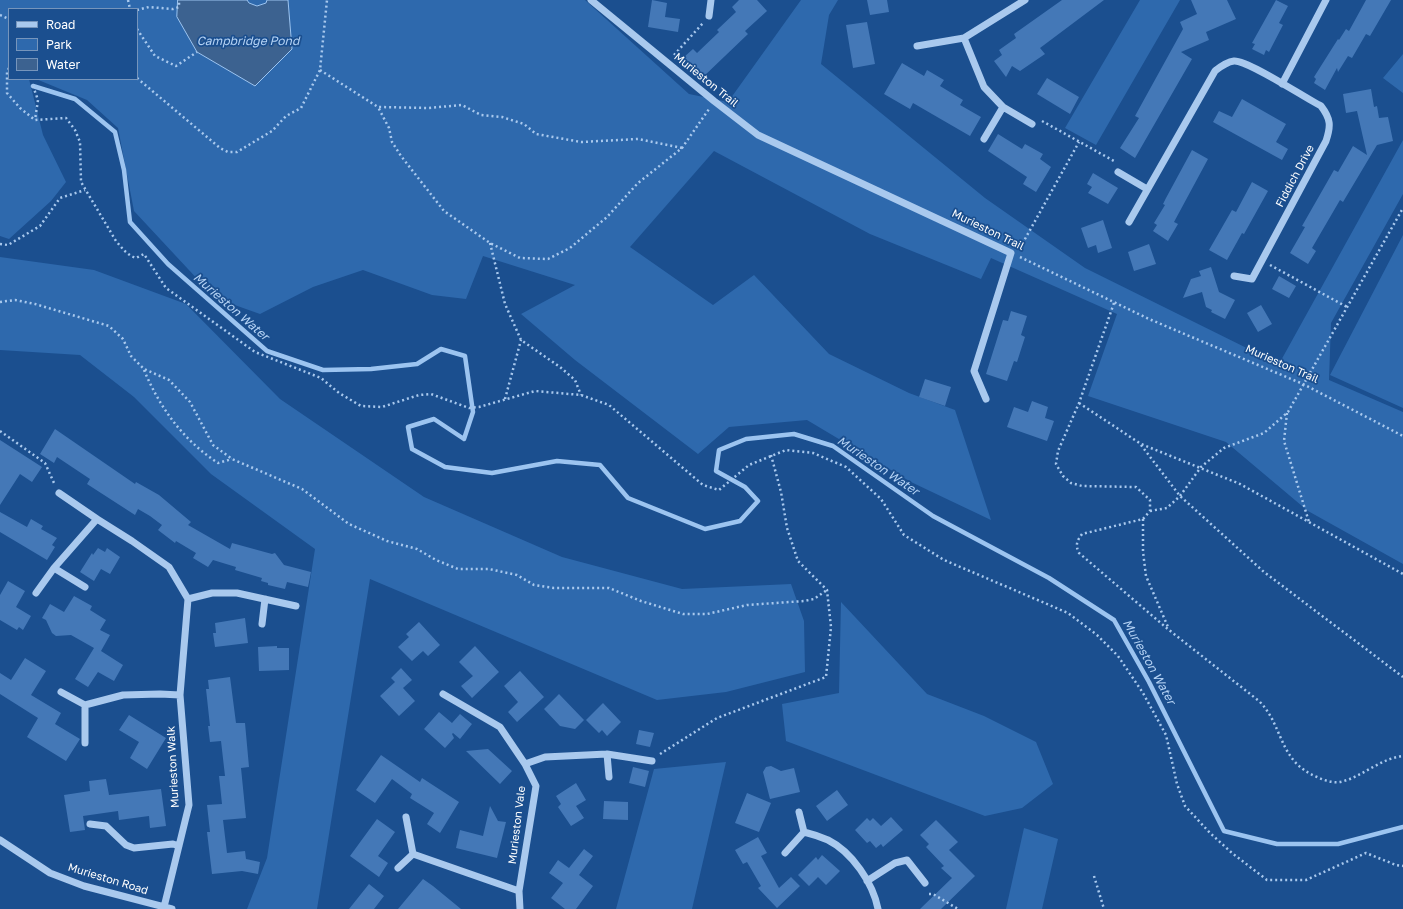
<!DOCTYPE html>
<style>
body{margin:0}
#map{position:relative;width:1403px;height:909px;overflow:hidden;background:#1b4f8f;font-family:"Golos Text",sans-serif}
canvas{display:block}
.legend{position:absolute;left:8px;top:8px;width:130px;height:72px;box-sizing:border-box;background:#1b4f8f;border:1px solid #7695bc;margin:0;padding:5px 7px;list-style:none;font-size:12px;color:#fff}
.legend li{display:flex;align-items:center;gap:8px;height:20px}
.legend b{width:20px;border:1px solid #7695bc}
</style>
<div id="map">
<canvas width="1403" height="909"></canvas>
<ul class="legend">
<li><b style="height:5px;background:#a9c9ee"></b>Road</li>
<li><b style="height:11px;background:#2e69ad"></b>Park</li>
<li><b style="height:11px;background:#3c6290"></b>Water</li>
</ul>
</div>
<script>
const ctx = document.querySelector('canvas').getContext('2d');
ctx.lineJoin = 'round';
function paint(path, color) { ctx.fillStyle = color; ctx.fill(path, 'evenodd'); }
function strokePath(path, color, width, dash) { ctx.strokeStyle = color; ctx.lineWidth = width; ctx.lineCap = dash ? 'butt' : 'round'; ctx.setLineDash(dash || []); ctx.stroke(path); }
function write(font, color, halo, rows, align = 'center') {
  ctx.font = font + ' "Golos Text",sans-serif'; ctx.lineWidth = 3.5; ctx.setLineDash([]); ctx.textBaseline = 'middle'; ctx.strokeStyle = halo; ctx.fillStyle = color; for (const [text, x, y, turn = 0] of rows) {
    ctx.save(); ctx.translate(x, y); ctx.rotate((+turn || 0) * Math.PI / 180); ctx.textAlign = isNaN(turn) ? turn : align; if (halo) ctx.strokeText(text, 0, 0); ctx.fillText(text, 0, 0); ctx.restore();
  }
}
const green = new Path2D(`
 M 0,0 L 178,0 L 177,17 L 292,49 L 288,0 L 585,0 L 689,94 L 728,102 L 801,0 L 838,0 L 829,15 L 821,64 L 985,198 L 1085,268 L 1279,364 L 1403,140 L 1403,194 L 1331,323 L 1329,380 L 1403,412 L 1403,564 L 1308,511 L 1226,442 L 1088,396 L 1117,314 L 991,258 L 981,279 L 870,234 L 714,151 L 630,247 L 713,305 L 754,275 L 829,354 L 909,393 L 955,410 L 991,520 L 911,482 L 807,420 L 729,427 L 698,454 L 575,360 L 521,314 L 575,285 L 483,256 L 466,299 L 432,295 L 363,270 L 313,287 L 260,314 L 215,298 L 134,211 L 118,128 L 87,100 L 36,79 L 137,79 L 137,9 L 9,9 L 9,79 L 29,79 L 43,135 L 66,182 L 51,201 L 9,239 L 0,236 Z
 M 247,0 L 267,0 L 266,3 L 257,6 L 249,3 Z
 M 1140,0 L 1180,0 L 1096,145 L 1065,128 Z
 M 1403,54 L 1403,93 L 1383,78 Z
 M 1403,235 L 1403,408 L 1330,375 Z
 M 0,257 L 94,270 L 186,304 L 280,399 L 424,497 L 562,557 L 682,589 L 791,584 L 804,621 L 805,672 L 726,692 L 657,700 L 370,579 L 317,909 L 247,909 L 267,858 L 315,549 L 211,474 L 134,397 L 80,355 L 0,350 Z
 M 841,602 L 927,694 L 984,716 L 1036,742 L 1053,784 L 1022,808 L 985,816 L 786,741 L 782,704 L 839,693 Z
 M 726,762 L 692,909 L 616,909 L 654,769 Z
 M 1024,828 L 1058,839 L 1042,909 L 1006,909 Z`);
const water = new Path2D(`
 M 178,0 L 247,0 L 249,3 L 257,6 L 266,3 L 267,0 L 288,0 L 292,49 L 255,86 L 197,52 L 177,17 Z`);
const stream = new Path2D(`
 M 33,86 L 75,99 L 115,132 L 124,170 L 130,222 L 168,264 L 267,351 L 323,370 L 371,369 L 417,364 L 441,349 L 465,356 L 473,412 L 464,439 L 434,419 L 408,427 L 412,449 L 445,467 L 492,473 L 557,461 L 600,465 L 628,498 L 705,529 L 740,521 L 758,501 L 745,487 L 716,471 L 719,450 L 746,439 L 794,434 L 833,446 L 933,516 L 1049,578 L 1114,620 L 1149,682 L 1224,831 L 1277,844 L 1338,844 L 1403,827`);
const building = new Path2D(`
 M 652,0 L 667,3 L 665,17 L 680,19 L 678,32 L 648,27 Z
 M 739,0 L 757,0 L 767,11 L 745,31 L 748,34 L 702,78 L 683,58 L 693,49 L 697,53 L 719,32 L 717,30 L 736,12 L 732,7 Z
 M 867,0 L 887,0 L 889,12 L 870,15 Z
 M 1062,0 L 1104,0 L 1040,48 L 1045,54 L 1020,71 L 1012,66 L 1006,77 L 994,61 L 1002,55 L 999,50 L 1016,38 L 1014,34 Z
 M 1191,0 L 1227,0 L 1236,19 L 1206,32 L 1209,40 L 1181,52 L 1192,59 L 1135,158 L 1120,148 L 1139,118 L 1135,116 L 1183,29 L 1180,22 L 1197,14 Z
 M 1276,0 L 1288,6 L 1279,23 L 1283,25 L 1269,52 L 1266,50 L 1264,55 L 1252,49 L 1255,44 L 1252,43 Z
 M 1366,0 L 1391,0 L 1370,36 L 1366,34 L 1352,58 L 1348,56 L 1338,72 L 1337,68 L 1325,90 L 1314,83 L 1316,79 L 1314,77 L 1338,39 L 1339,40 L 1346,29 L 1349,31 Z
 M 867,22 L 875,64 L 853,68 L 846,25 Z
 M 902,63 L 924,76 L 927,70 L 944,80 L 940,86 L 963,100 L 960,105 L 981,117 L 970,136 L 913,103 L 910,109 L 884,94 Z
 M 1047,78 L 1079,97 L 1070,114 L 1037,94 Z
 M 1371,89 L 1374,107 L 1377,106 L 1379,118 L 1388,117 L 1393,141 L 1377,145 L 1343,202 L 1340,200 L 1312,248 L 1316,251 L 1308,264 L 1290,253 L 1305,227 L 1302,226 L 1334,170 L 1338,172 L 1353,146 L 1367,155 L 1357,111 L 1346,113 L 1343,94 Z
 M 1242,99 L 1286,124 L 1276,142 L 1288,149 L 1282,160 L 1213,122 L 1219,111 L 1232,117 Z
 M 998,134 L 1022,149 L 1025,144 L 1043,154 L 1040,159 L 1051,167 L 1036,192 L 1023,184 L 1027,177 L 988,151 Z
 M 1192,150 L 1208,159 L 1174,222 L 1178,224 L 1168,241 L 1153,231 L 1157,225 L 1154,223 L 1165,205 L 1163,204 L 1166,198 Z
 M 1093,173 L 1118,188 L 1108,204 L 1088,193 L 1092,187 L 1087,184 Z
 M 1252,182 L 1268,191 L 1244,234 L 1242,233 L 1227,260 L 1209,250 L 1232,210 L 1236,212 Z
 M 1103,220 L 1112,248 L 1098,253 L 1096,245 L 1088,248 L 1081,228 Z
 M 1149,244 L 1156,264 L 1134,271 L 1128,252 Z
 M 1211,267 L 1219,292 L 1235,300 L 1225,319 L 1211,312 L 1212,310 L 1206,307 L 1202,292 L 1183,298 L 1191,279 L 1201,276 L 1199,271 Z
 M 1279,276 L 1296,286 L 1289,298 L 1272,289 Z
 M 1261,305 L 1272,324 L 1258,332 L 1247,313 Z
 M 1011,311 L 1027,316 L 1021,335 L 1025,337 L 1017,362 L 1014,361 L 1007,381 L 986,374 L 1003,320 L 1008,321 Z
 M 925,379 L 951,387 L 945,406 L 919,397 Z
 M 1032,401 L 1048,407 L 1045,418 L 1054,421 L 1047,441 L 1007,427 L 1014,407 L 1028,412 Z
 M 55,429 L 135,484 L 136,482 L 159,495 L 191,522 L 188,525 L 230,549 L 232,543 L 272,554 L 275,553 L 284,565 L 311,572 L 308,587 L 287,582 L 285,589 L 268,585 L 268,583 L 261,581 L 262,578 L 235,570 L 236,567 L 213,560 L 208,567 L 193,558 L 196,553 L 176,541 L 175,543 L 158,530 L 162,525 L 150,516 L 138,509 L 135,515 L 87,484 L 90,479 L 57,457 L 54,463 L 40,454 Z
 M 0,440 L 42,467 L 32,482 L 20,474 L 0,505 Z
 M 0,512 L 27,527 L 31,519 L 43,526 L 41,529 L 57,538 L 52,545 L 55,547 L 47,560 L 0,532 Z
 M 98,548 L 105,552 L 107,548 L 120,557 L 110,574 L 101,569 L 94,581 L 80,572 L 92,553 L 93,555 Z
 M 8,581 L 25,591 L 16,607 L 31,616 L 23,630 L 19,627 L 17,630 L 0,620 L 0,595 Z
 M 74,596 L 92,606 L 90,610 L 106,620 L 100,630 L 110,635 L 101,651 L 123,665 L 114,681 L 98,672 L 88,687 L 75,679 L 94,648 L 71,635 L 56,636 L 52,633 L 46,620 L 42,618 L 50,604 L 64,612 Z
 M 245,618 L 248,643 L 215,647 L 213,633 L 216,633 L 215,623 Z
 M 419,622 L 440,645 L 428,656 L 423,651 L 412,661 L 398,647 L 409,637 L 406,634 Z
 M 277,646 L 277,648 L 289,648 L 289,670 L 259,671 L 258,647 Z
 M 475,646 L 499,672 L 472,698 L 461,686 L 473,676 L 459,662 Z
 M 25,658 L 46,671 L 31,695 L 61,713 L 55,724 L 80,739 L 66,761 L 27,737 L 38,718 L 0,694 L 0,673 L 11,680 Z
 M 401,668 L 412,680 L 403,688 L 415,701 L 399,716 L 380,696 L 395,682 L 391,678 Z
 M 520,671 L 544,697 L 517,722 L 508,712 L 518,702 L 504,686 Z
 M 230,677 L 236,723 L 245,723 L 249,767 L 241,768 L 246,818 L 223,820 L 227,853 L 245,851 L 246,859 L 260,862 L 258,874 L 242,871 L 212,874 L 207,832 L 210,832 L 207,805 L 222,804 L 219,776 L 225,776 L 221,741 L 210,742 L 208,726 L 210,726 L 206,689 L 209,689 L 208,680 Z
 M 559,694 L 584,720 L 575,729 L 560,726 L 544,709 Z
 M 603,703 L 621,722 L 607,736 L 602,730 L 599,733 L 586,720 Z
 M 439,712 L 452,723 L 460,714 L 472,724 L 460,739 L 453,733 L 452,734 L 454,738 L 445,748 L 424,729 Z
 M 129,715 L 166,738 L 147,769 L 130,758 L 139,742 L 119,730 Z
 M 639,730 L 654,733 L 650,747 L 636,744 Z
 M 488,749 L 512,771 L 500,784 L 466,751 Z
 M 381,755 L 420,782 L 422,778 L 459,802 L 440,833 L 427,824 L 434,813 L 410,798 L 412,794 L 392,779 L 375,803 L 356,790 Z
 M 771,766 L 781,771 L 794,768 L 800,792 L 770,799 L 763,772 L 766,767 Z
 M 633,767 L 649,771 L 645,787 L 629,783 Z
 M 106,779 L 109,795 L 161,789 L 166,826 L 150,828 L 149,816 L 119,820 L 118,811 L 83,816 L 85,830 L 70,832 L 64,795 L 90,791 L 89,781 Z
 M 576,783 L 586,800 L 576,806 L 584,818 L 571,826 L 558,807 L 561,804 L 556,796 Z
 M 837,790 L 848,805 L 827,821 L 816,806 Z
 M 747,793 L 771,803 L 759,832 L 735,823 Z
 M 604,801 L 628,802 L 628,820 L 603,819 Z
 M 490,806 L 498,821 L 506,822 L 497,858 L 456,848 L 460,830 L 483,836 Z
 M 891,817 L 903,830 L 883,847 L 881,844 L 876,848 L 870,841 L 867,843 L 855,830 L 867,818 L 870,821 L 873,818 L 881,826 Z
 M 377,819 L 395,832 L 378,856 L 388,863 L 379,877 L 350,856 Z
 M 936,820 L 958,842 L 949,850 L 975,876 L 941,909 L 920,909 L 952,878 L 941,868 L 944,866 L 926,847 L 929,844 L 920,835 Z
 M 758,837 L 767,853 L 761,856 L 779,888 L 791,877 L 800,886 L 777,908 L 758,888 L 761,886 L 747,862 L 743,864 L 735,850 Z
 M 584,849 L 593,856 L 579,875 L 593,886 L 576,909 L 565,909 L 551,898 L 563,883 L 549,873 L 558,860 L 569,868 Z
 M 822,855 L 840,871 L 826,885 L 818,877 L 809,886 L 798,875 L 816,857 L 818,860 Z
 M 423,879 L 433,886 L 461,909 L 398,909 Z
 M 369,884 L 384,896 L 374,909 L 349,909 Z`);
const path = new Path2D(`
 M 128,0 L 130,9
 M 137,10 L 149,7 L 173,9 L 179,7 L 179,0
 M 0,15 L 9,19
 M 137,29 L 155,56 L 176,66 L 197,52
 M 674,55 L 703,23
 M 9,68 L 7,72 L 7,93 L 20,108 L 35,120 L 66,118 L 75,130 L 80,142 L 81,182 L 116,241 C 122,248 127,255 136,258 L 144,254 L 166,288 L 255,352 L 321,378 L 339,393 L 361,406 L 382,407 L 419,395 L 431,394 L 469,408 L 479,407 L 535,391 L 581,395 L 609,405 L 703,485 L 719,490 L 749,465 L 786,450 L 813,453 L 846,467 L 881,499 L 904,535 L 944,560 L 1068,613 L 1097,635 L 1118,656 L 1143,693 L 1166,735 L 1177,784 L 1185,806 L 1210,833 L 1232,853 L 1267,880 L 1306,880 L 1366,853 L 1396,865 L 1403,866
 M 320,70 L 378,107
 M 137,78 L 220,148 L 228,152 L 237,152 L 272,131 L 286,116 L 301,108 L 320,70 L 327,0
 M 33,86 L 38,100 L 35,120
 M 1042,121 L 1114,161
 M 682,148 L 638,139 L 581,142 L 536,134 L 524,124 L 502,117 L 481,115 L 462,105 L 428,108 L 378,107 L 389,128 L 392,142 L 401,156 L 444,211 L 490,243 L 520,258 L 548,259 L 570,248 L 607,217 L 638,183 L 682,148 L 709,109
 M 490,243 L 505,304 L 521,340 L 560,367 L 575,380 L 581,395
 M 0,244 L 8,245 L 40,226 L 60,198 L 85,190
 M 1020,248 L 1079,142
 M 1020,257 L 1149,319 L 1303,384 L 1403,436
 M 1270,265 L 1347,307
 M 0,302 L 15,300 L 35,304 L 109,326 L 123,339 L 131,356 L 144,369 L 169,380 L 190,402 L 213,445 L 232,459 L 302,489 L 349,524 L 387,541 L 417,549 L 436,560 L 458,569 L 489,569 L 517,575 L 534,585 L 554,588 L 609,588 L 641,601 L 683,614 L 707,614 L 747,605 L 804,601 L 814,599 L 827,590
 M 1114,303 L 1079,403 L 1058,451 L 1056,464 L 1063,476 L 1071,483 L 1082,486 L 1136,487 L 1150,500 L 1150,511 L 1143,519 L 1082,534 C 1077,541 1075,545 1079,553 L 1169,630 L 1259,701 C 1284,726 1278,761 1317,777 C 1326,781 1335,784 1344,781 C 1364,775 1382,758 1403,756
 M 144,370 C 160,408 183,440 218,463 L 232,459
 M 505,399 L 521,340
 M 1079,403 L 1141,444 L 1240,484 L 1403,574
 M 1287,413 L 1284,441 L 1309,522
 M 0,431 L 45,463 L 54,483
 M 1141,445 L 1180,496 L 1264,572 L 1403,677
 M 1150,511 L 1167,508 L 1180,496 L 1201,467 L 1224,448 L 1264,433 L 1288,412 L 1403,208
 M 1143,519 L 1143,552 L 1146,576 L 1168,627
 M 660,754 L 717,718 L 826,677 L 831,627 L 827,590 L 798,561 L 787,528 L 781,492 L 771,455
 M 1094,876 L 1104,909
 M 929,894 L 933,894 L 958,909`);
const minor = new Path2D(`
 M 591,0 L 714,101 L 758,135 L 1011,253 L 974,371 L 986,399
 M 709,16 L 711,0
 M 964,38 L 984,87 L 1003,107 L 1032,124
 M 917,46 L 964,38 L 1025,0
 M 1282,84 L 1326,0
 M 984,139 L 1003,107
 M 1118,172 L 1147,189
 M 1129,222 L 1215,71 C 1220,67 1226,62 1234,61 C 1248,60 1305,98 1321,106 C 1331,119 1331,126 1326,141 L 1252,279 L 1234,276
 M 59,493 L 97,519
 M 85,587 L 54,568 L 97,519 L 132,541 L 169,567 L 188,599 L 180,695
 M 36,593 L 54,568
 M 188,599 L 212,593 L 237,593 L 296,606
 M 262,624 L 265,599
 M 61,692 L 85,705 L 123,695 L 160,694 L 180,695 L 189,805 L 164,907
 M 443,694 L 500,727 L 525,764 L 536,786 L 519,891
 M 85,743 L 85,705
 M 607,754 L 609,777
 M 525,764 L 545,757 L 607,754 L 652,761
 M 799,812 L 804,832
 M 406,817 L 413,854
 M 90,824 L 106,826 L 126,845 L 134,848 L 173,844 L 179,846
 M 0,840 L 50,873 L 84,886 L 172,909
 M 785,853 L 804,832 C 812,834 821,837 828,840 C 852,852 873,883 878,909
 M 398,868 L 413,854 L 519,891 L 520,909
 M 867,881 L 895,863 L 907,860 L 925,883`);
const streetNames = [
 ["Murieston Trail",706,80,39],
 ["Fiddich Drive",1295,176,-62],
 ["Murieston Trail",988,230,26],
 ["Murieston Trail",1282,364,24],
 ["Murieston Walk",173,767,-93],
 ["Murieston Vale",517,825,-83],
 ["Murieston Road",108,879,17]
];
const waterNames = [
 ["Campbridge Pond",248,41],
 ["Murieston Water",231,307,41],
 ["Murieston Water",878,466,34],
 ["Murieston Water",1149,662,61]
];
paint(green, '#2e69ad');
paint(water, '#3c6290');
strokePath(water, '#9cc4f0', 1);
strokePath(stream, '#9cc4f0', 4.5);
paint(building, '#4478b7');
strokePath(path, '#a9c9ee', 2.5, [2, 3]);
strokePath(minor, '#a9c9ee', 7);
write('11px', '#fff', '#1b4f8f', streetNames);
write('italic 12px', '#b5d3f5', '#1b4f8f', waterNames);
</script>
